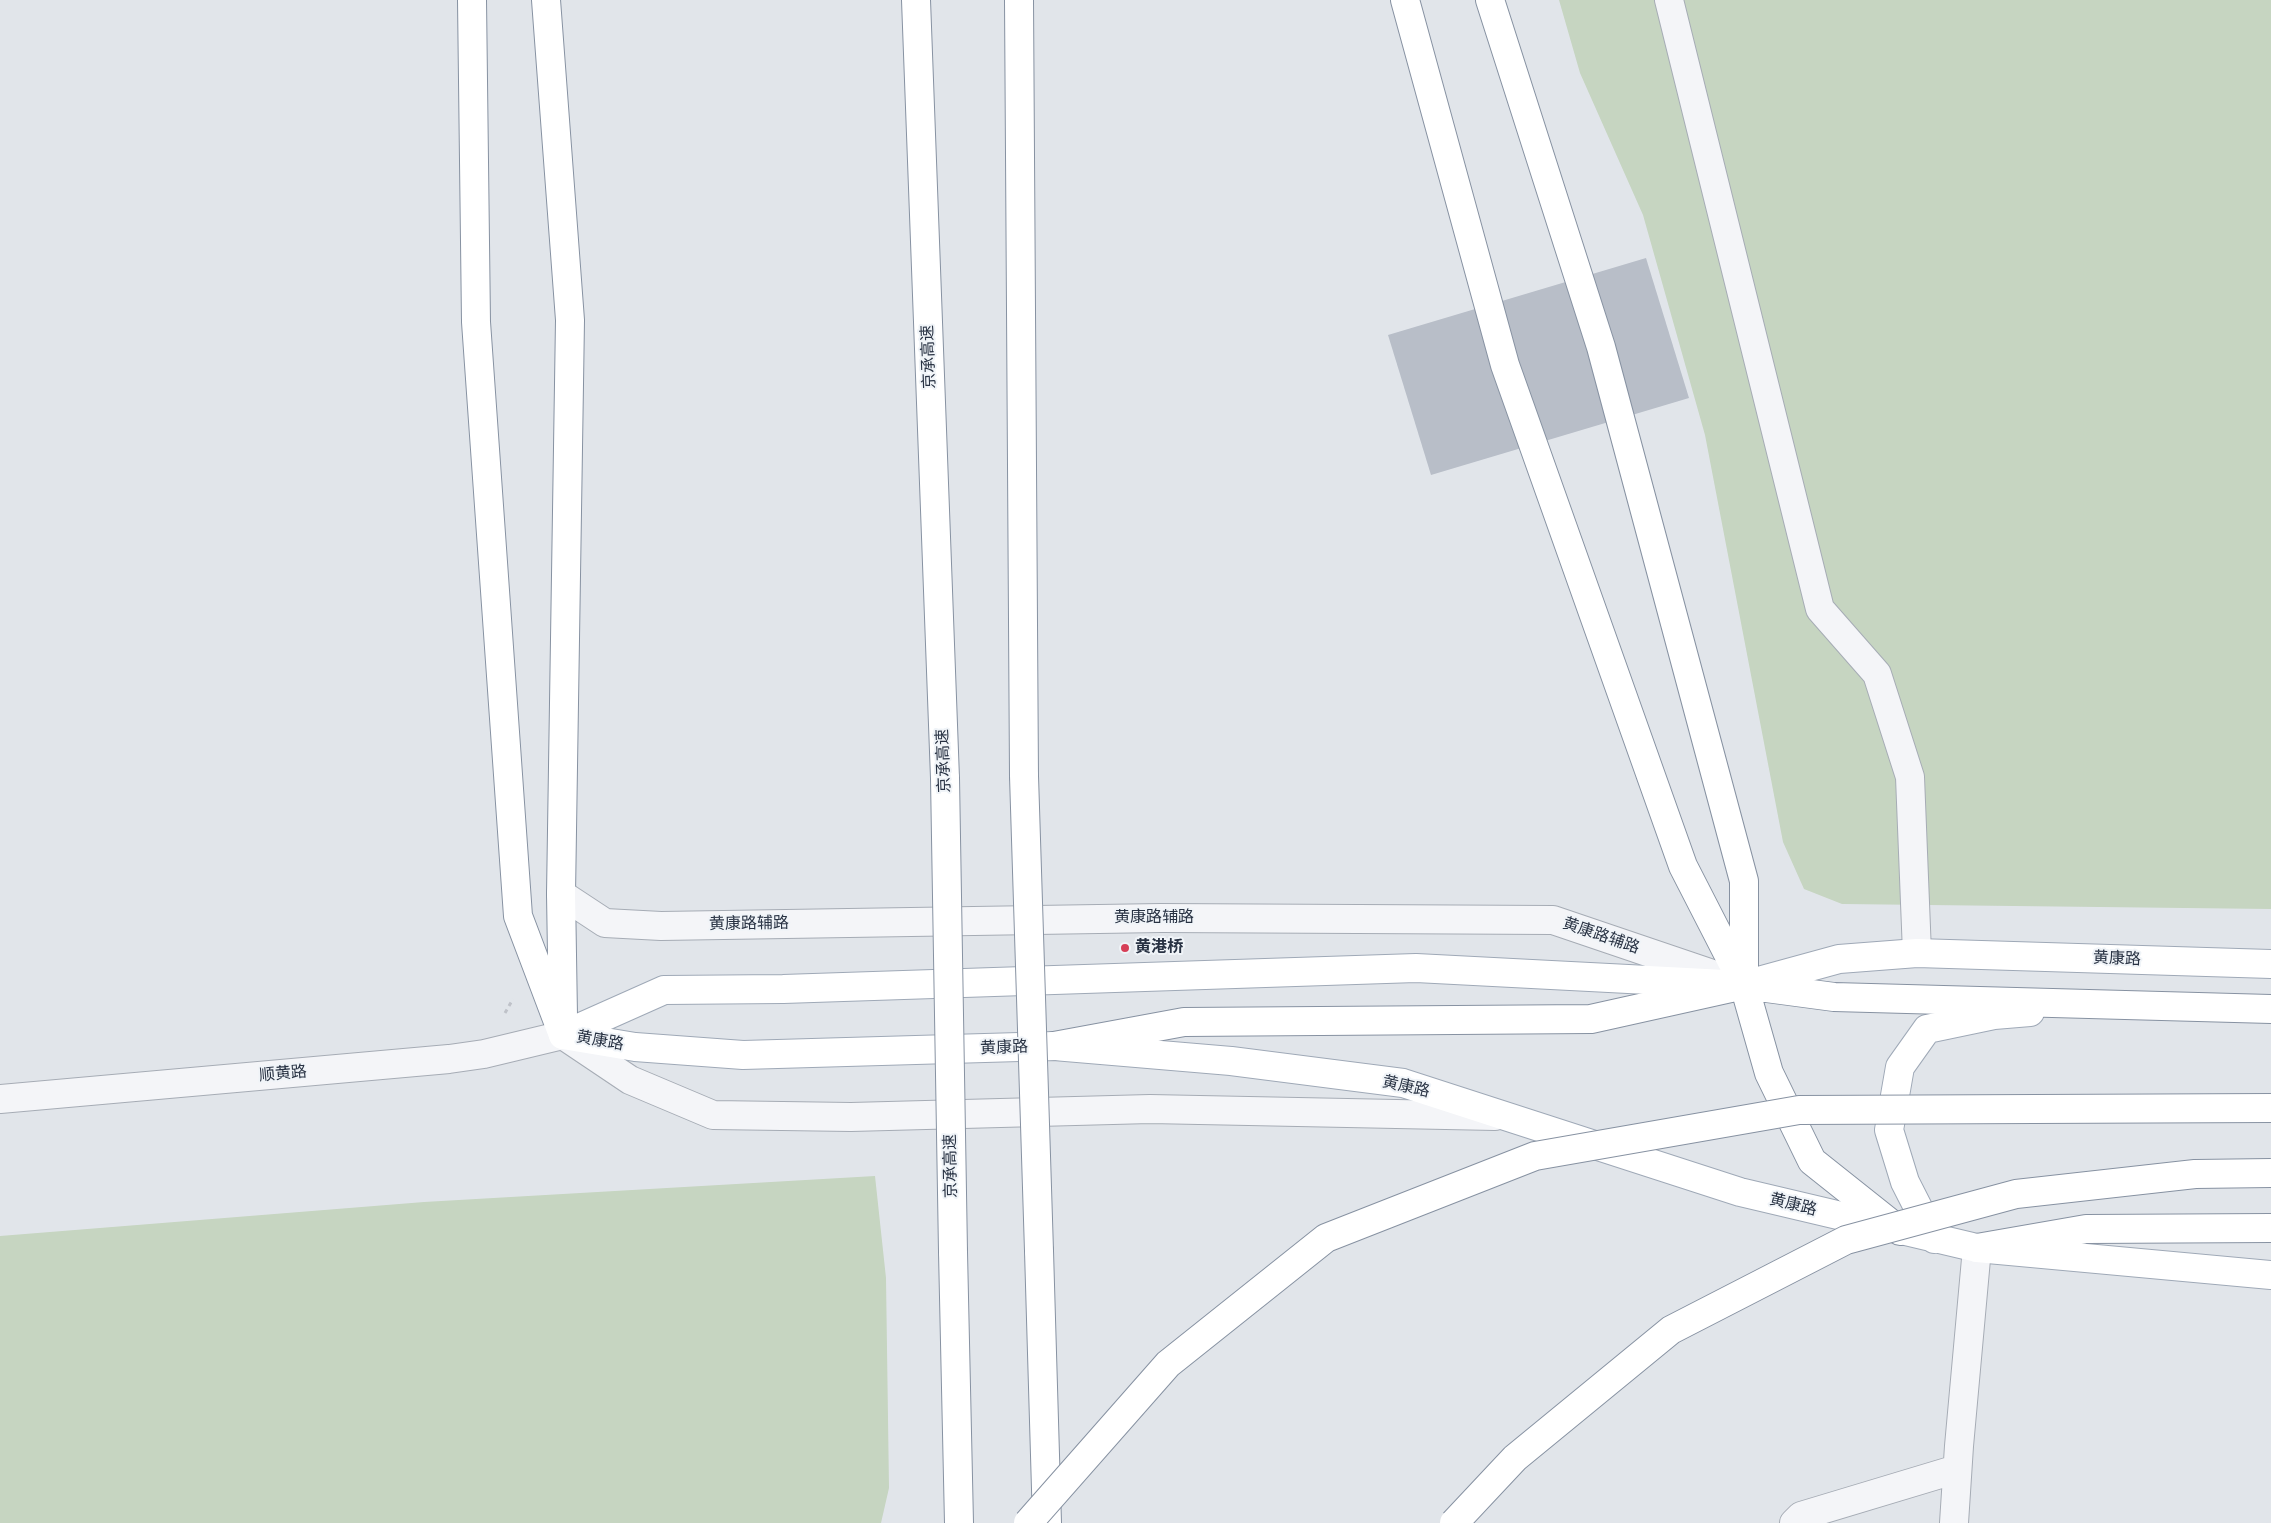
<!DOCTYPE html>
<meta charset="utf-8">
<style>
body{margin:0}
canvas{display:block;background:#e1e5ea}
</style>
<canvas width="2271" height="1523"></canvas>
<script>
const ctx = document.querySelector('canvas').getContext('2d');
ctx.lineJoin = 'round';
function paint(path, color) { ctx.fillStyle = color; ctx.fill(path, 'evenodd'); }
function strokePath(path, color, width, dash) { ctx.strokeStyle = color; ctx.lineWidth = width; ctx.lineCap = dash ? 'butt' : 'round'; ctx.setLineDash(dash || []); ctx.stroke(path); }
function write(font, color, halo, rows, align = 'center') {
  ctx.font = font + ' Helvetica,"Noto Sans SC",sans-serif'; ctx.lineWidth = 4; ctx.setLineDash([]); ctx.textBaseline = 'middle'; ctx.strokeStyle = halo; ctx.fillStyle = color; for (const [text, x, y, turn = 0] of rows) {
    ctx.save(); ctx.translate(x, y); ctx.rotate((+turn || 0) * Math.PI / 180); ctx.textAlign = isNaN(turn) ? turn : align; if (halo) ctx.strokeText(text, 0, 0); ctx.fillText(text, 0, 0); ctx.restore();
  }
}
const green = new Path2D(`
 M 1559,0 L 2271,0 L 2271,909 L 1842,904 L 1804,889 L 1783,842 L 1705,435 L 1643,215 L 1580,73 Z
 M 875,1176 L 886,1278 L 889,1488 L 881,1523 L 0,1523 L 0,1236 L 424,1202 Z`);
const building = new Path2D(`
 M 1646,258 L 1689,398 L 1431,475 L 1388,335 Z`);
const path = new Path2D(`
 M 505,1013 L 513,999`);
const minor = new Path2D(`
 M 1669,0 L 1820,609 L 1877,674 L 1910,777 L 1917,953
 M 561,894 L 605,923 L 661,926 L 1161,918 L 1553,920 L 1733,981
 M 0,1099 L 449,1059 L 484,1054 L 563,1035 L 630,1080 L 713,1115 L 851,1117 L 1150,1109 L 1495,1116
 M 1794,1523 L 1801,1516 L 1957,1469
 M 1954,1523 L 1959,1446 L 1977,1248`);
const major = new Path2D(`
 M 563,1035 L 635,1047 L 743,1055 L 1054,1046 L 1231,1061 L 1403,1083 L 1740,1192 L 1977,1248 L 2271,1275
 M 563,1035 L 664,990 L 783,989 L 1416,968 L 1744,985 L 1839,959 L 1917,953 L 2271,964
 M 1934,1239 L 1905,1182 L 1889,1130 L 1900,1067 L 1927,1029 L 1994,1015 L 2030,1012`);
const highway = new Path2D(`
 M 472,0 L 476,322 L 518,916 L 563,1035
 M 546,0 L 570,320 L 561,894 L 563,1016
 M 916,0 L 945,778
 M 1019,0 L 1024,776
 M 1405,0 L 1505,365 L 1683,866 L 1744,985 L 1769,1073 L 1812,1161 L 1900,1231
 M 1744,985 L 1834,997 L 2271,1009
 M 1054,1046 L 1184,1022 L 1591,1019 L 1744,985 L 1744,881 L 1601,347 L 1490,0
 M 1977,1248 L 2086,1229 L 2271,1228
 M 1039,1251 L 1047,1523
 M 953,1252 L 959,1523`);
const highwayBridge = new Path2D(`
 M 1024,776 L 1039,1251
 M 945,778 L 953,1252
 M 1028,1523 L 1168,1364 L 1326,1238 L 1535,1156 L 1799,1110 L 2271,1108
 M 1454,1523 L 1515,1458 L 1671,1330 L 1846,1240 L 2016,1194 L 2195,1174 L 2271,1173`);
const markers = [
 [1125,948,5,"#d63f57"]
];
const streetNames = [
 ["京承高速",929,357,-92],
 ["京承高速",944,761,-92],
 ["黄康路辅路",1154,918],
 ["黄康路辅路",749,924,-1],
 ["黄康路辅路",1601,936,19],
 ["黄康路",2117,959,2],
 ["黄康路",600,1041,10],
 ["黄康路",1004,1048,-2],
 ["顺黄路",283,1074,-5],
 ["黄康路",1406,1087,13],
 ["京承高速",951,1166,-91],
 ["黄康路",1793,1205,14]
];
const poiNames = [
 ["黄港桥",1135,948]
];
paint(green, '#c6d5c1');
paint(building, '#b8bec8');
strokePath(minor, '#a6acb5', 30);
strokePath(major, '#9fa9b7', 30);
strokePath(highway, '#8792a2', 30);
strokePath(path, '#bfc2c9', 3, [4, 4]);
strokePath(minor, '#f4f5f8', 28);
strokePath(major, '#fff', 28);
strokePath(highway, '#fff', 28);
strokePath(highwayBridge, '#8792a2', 30, []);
strokePath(highwayBridge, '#fff', 28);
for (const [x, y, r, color] of markers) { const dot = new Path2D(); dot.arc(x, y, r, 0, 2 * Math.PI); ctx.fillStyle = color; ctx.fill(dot); strokePath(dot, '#f0f4f8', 2); }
write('16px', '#283243', '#f0f4f8', streetNames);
write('bold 16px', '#283243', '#f0f4f8', poiNames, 'left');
</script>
